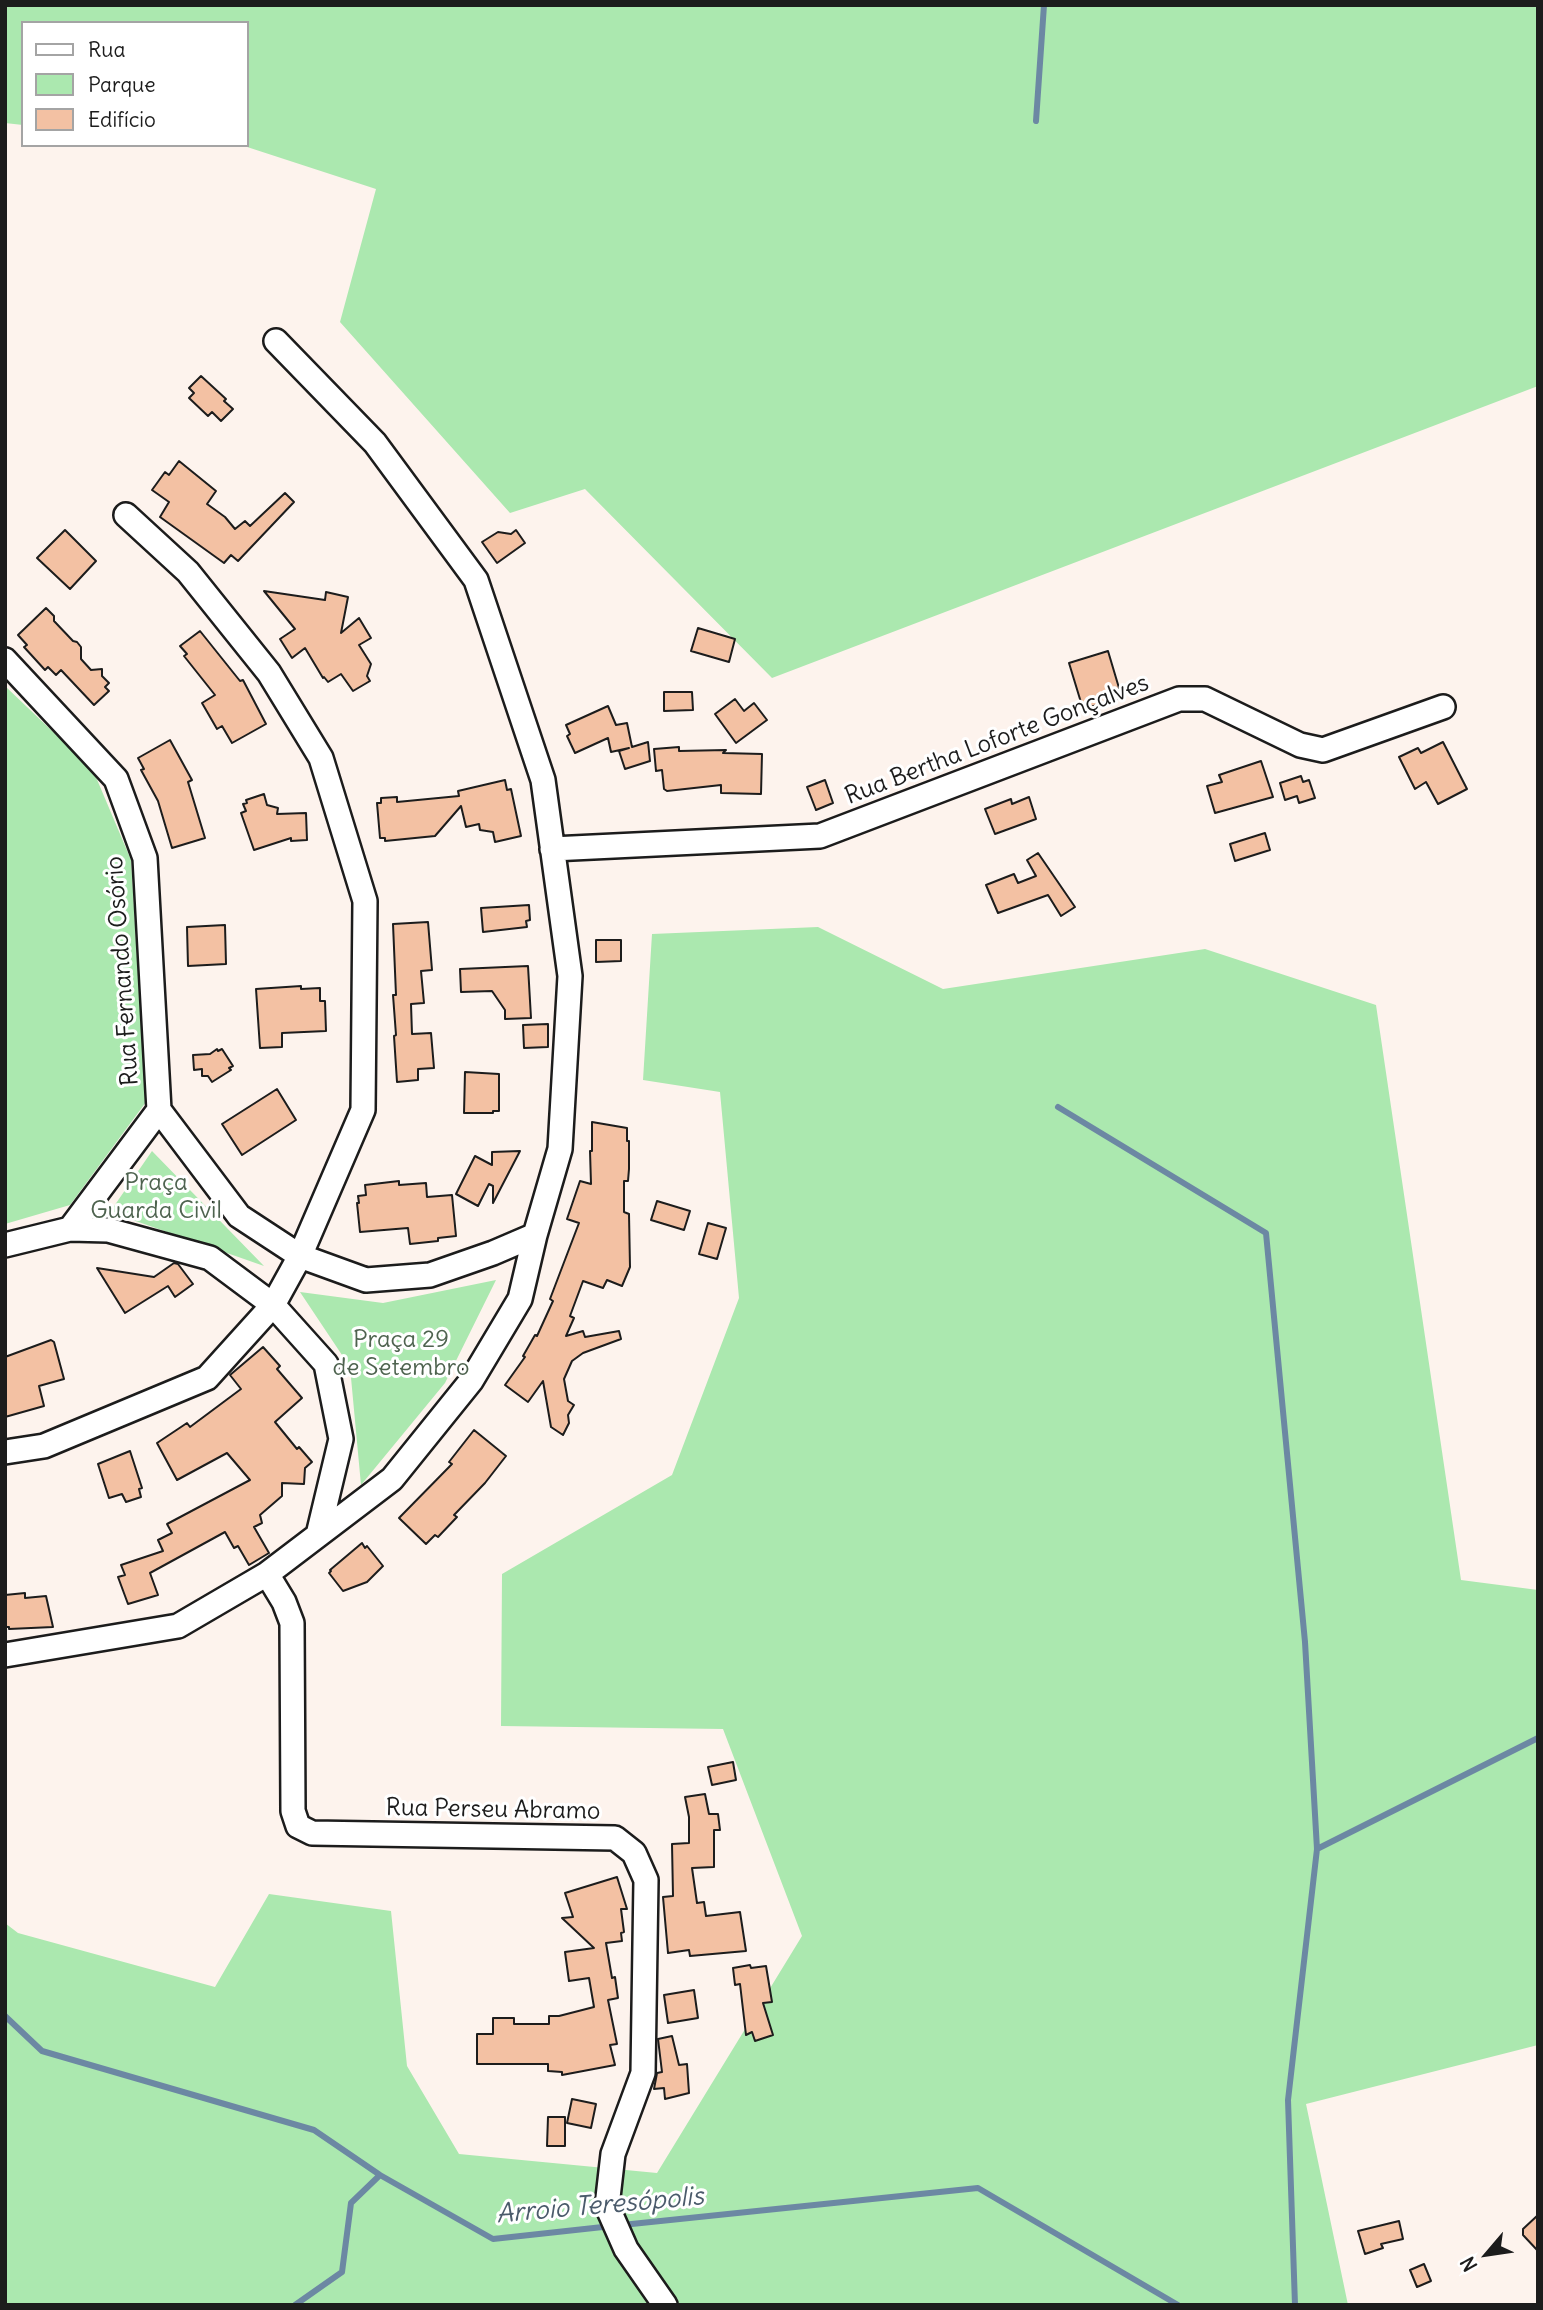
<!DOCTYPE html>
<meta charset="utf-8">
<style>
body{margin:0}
#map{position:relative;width:1543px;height:2310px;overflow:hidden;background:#fdf3ed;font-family:Delius,sans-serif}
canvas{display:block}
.frame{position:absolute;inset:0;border:7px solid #1c1c1c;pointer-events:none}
.legend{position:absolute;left:21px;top:21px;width:228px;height:126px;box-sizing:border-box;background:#fff;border:2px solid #a4a4a4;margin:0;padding:9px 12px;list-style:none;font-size:21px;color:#1c1c1c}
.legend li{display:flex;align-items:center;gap:14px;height:35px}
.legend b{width:35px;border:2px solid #a4a4a4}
.north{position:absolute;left:1452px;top:2219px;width:70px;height:70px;-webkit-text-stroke:5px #fff;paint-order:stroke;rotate:241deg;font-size:19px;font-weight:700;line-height:28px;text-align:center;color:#1c1c1c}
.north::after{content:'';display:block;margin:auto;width:24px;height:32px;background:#1c1c1c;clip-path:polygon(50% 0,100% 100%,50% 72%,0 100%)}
</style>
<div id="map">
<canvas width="1543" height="2310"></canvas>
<div class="frame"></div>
<ul class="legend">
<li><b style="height:9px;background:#fff"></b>Rua</li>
<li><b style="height:19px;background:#abe8af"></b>Parque</li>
<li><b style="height:19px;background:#f3c1a3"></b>Edifício</li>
</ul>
<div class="north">N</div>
</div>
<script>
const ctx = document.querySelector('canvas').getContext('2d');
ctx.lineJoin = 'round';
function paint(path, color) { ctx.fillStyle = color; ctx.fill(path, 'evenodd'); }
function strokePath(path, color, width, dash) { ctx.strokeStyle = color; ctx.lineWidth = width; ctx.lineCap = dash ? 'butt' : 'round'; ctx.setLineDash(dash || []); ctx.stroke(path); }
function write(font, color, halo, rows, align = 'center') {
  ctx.font = font + ' Delius,sans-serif'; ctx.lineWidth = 6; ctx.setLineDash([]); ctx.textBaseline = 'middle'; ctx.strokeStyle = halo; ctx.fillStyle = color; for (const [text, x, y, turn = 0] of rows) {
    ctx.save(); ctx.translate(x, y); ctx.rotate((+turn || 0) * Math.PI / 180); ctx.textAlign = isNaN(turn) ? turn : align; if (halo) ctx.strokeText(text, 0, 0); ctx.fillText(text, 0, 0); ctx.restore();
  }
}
const green = new Path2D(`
 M 5,5 L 1538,5 L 1538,386 L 772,678 L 585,489 L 510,513 L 340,322 L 376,189 L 241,145 L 247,145 L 247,23 L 23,23 L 23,125 L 5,123 Z
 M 5,686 L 93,770 L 131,860 L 146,1102 L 70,1205 L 5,1224 Z
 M 818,927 L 943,989 L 1205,949 L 1376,1005 L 1461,1580 L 1538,1590 L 1538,2045 L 1306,2104 L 1348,2305 L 5,2305 L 5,1923 L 18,1933 L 215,1987 L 269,1894 L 391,1911 L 407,2066 L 459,2154 L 657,2173 L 802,1936 L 723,1729 L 501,1726 L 502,1574 L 672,1475 L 739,1298 L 720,1092 L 643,1080 L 652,934 Z
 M 152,1151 L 264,1266 L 110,1212 Z
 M 496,1280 L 445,1383 L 361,1485 L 350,1367 L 300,1292 L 383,1303 Z`);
const stream = new Path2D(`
 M 1036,121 L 1044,5
 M 1058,1107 L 1266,1233 L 1305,1642 L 1317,1849 L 1288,2100 L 1295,2305
 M 1317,1849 L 1538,1738
 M 5,2016 L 42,2051 L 314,2130 L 380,2175 L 493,2239 L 612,2226
 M 622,2225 L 978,2188 L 1178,2305
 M 295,2305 L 342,2272 L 351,2203 L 380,2175`);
const building = new Path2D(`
 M 201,376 L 226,399 L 224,401 L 233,409 L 221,421 L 212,412 L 208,416 L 189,398 L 194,393 L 189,388 Z
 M 179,461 L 216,491 L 207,504 L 225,517 L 235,529 L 245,521 L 250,526 L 285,493 L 294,502 L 238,561 L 231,555 L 224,563 L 160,517 L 169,502 L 152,490 L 165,472 L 169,475 Z
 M 65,530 L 96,561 L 70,589 L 37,558 Z
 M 516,530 L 525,543 L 497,563 L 482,542 L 498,532 L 511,534 Z
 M 264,591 L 325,600 L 326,592 L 348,597 L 341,633 L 359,618 L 371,638 L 359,645 L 371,664 L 367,676 L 370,681 L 353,691 L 341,674 L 328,682 L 324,677 L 323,678 L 305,648 L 292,658 L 280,639 L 295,629 Z
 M 46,608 L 54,616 L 54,621 L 73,641 L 77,642 L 81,647 L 81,659 L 91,670 L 102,669 L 102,676 L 109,683 L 105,687 L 109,691 L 94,705 L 61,670 L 56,675 L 48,667 L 45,670 L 24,647 L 27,645 L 18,635 Z
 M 698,628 L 735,639 L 729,662 L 691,651 Z
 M 200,631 L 240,681 L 243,680 L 266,724 L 232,743 L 222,726 L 217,729 L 202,703 L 215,695 L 184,656 L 187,654 L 180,646 Z
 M 1108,651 L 1122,698 L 1083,709 L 1069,663 Z
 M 664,692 L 692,692 L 693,710 L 664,711 Z
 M 735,699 L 744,711 L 754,703 L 767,720 L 736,743 L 715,714 Z
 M 608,706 L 616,725 L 627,723 L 632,747 L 648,742 L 650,761 L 625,769 L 619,751 L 629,748 L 611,752 L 608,738 L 575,753 L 567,736 L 570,734 L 566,725 Z
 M 170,740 L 192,780 L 188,782 L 205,838 L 172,848 L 158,801 L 141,770 L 144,769 L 138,758 Z
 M 1443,742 L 1467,789 L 1438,804 L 1426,782 L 1415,789 L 1399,757 L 1418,748 L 1421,753 Z
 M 679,747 L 679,751 L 726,750 L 723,753 L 762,754 L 761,794 L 721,793 L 721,785 L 667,791 L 664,789 L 662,770 L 656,771 L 654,749 Z
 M 1261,761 L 1273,797 L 1215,813 L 1207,786 L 1222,782 L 1219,775 Z
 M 1301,776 L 1303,782 L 1309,780 L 1315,798 L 1299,803 L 1297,796 L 1285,800 L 1280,783 Z
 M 505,780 L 507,790 L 511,789 L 521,836 L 495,842 L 493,832 L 480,830 L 479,824 L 466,827 L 461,806 L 435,836 L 385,841 L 385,838 L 380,838 L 377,803 L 381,803 L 381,798 L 397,797 L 397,802 L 459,796 L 458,791 Z
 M 825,780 L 833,803 L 816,810 L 807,787 Z
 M 264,794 L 267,805 L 278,808 L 277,814 L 306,813 L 307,840 L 291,841 L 291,838 L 254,850 L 241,813 L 246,811 L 243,804 L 247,803 L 246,800 Z
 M 1029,797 L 1036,819 L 995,834 L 985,809 L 1011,799 L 1012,804 Z
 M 1265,833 L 1270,850 L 1235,861 L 1230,844 Z
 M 1038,853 L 1075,907 L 1061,916 L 1048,895 L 998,913 L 986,885 L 1014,874 L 1018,883 L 1036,876 L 1027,860 Z
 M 529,905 L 530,920 L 526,921 L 527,927 L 483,932 L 481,908 Z
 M 428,922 L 432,970 L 421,971 L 424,1003 L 411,1004 L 412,1034 L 431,1033 L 434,1068 L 418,1069 L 418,1080 L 397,1082 L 394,1036 L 396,1035 L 393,995 L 396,995 L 393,924 Z
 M 225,925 L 226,964 L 188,966 L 187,927 Z
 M 596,940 L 621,940 L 621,961 L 596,962 Z
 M 528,966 L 531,1018 L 505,1019 L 505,1010 L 492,991 L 461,992 L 460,969 Z
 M 301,986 L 301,989 L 320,988 L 320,1001 L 325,1001 L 326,1031 L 282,1033 L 282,1047 L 260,1048 L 256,989 Z
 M 548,1024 L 548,1047 L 524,1048 L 523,1025 Z
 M 217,1049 L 218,1051 L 222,1049 L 233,1066 L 229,1068 L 231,1070 L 212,1082 L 208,1076 L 202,1076 L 202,1069 L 194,1070 L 193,1055 L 210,1054 Z
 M 465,1072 L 499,1074 L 499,1111 L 493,1111 L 493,1113 L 464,1113 Z
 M 277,1089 L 296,1120 L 242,1155 L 222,1124 Z
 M 592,1122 L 627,1128 L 627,1141 L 629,1141 L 629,1169 L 628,1181 L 624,1181 L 624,1212 L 629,1214 L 630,1267 L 622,1286 L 607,1280 L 603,1288 L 583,1281 L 570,1316 L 574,1318 L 566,1336 L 583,1331 L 585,1337 L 619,1331 L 621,1339 L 583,1353 L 572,1361 L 564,1379 L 568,1401 L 574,1405 L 568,1415 L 569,1423 L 563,1435 L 551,1427 L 543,1381 L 528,1402 L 505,1385 L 525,1357 L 523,1356 L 535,1335 L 537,1336 L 553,1301 L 550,1299 L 579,1223 L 567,1219 L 580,1181 L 591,1184 L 590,1151 L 592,1151 Z
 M 520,1151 L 493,1203 L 493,1186 L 489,1184 L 478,1206 L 456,1194 L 475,1156 L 492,1165 L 492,1152 Z
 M 399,1181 L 399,1185 L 426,1183 L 427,1197 L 452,1195 L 456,1236 L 438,1238 L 438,1241 L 410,1244 L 408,1228 L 360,1232 L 357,1203 L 359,1203 L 358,1196 L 366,1195 L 365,1185 Z
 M 657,1201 L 690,1211 L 684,1230 L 651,1220 Z
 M 708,1223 L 726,1228 L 717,1259 L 699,1254 Z
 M 174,1263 L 178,1264 L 193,1284 L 175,1297 L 168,1286 L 125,1313 L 97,1268 L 154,1277 Z
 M 51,1340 L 54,1342 L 64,1379 L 39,1386 L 44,1406 L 5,1417 L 5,1357 Z
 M 263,1347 L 280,1366 L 277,1369 L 302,1398 L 275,1422 L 297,1449 L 299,1447 L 312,1462 L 305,1468 L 304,1484 L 282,1483 L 282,1496 L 260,1515 L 262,1523 L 254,1527 L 269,1553 L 249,1565 L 238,1546 L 234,1548 L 225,1532 L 150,1573 L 158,1595 L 128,1604 L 118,1577 L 125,1575 L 121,1565 L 163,1551 L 158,1540 L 172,1533 L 167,1524 L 250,1480 L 227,1453 L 177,1480 L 157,1443 L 187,1423 L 190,1427 L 241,1389 L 230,1375 Z
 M 474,1430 L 506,1456 L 485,1483 L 454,1515 L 457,1517 L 438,1537 L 435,1535 L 426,1544 L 399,1518 L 452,1464 L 449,1462 Z
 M 130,1451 L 142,1488 L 139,1489 L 141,1497 L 126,1502 L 122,1494 L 109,1498 L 98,1464 Z
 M 362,1543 L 365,1548 L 367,1546 L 383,1566 L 367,1582 L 343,1591 L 329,1573 L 331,1571 L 330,1570 Z
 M 25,1593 L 25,1598 L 46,1596 L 53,1627 L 9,1629 L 9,1627 L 5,1627 L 5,1595 Z
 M 733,1762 L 736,1780 L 712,1785 L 708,1767 Z
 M 705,1794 L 709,1814 L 718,1814 L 720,1830 L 714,1830 L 714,1867 L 692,1868 L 697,1903 L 704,1902 L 706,1916 L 740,1912 L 746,1951 L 690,1956 L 689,1950 L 668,1953 L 663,1897 L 673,1896 L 672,1844 L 689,1843 L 689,1817 L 685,1797 Z
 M 617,1877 L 627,1909 L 621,1909 L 624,1932 L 621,1933 L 622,1941 L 606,1943 L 612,1978 L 615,1977 L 618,1998 L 608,2000 L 617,2044 L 610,2045 L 615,2065 L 562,2075 L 562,2072 L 548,2071 L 548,2064 L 477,2064 L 477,2034 L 493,2034 L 493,2018 L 514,2018 L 514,2024 L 549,2024 L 549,2016 L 559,2016 L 594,2007 L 589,1978 L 569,1981 L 565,1952 L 594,1948 L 562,1918 L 573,1917 L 565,1893 Z
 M 750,1965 L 751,1968 L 766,1966 L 772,2002 L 763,2003 L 773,2035 L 755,2041 L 752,2032 L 746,2035 L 740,1984 L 735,1985 L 733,1968 Z
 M 694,1990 L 698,2018 L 668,2023 L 664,1995 Z
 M 672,2036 L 679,2065 L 687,2064 L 689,2093 L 665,2099 L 664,2088 L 654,2089 L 657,2073 L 662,2072 L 658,2039 Z
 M 572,2099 L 596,2104 L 591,2128 L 567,2123 Z
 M 548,2117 L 565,2117 L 565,2146 L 547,2146 Z
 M 1538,2215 L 1538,2251 L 1523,2235 L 1523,2229 Z
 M 1399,2221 L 1403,2239 L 1381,2244 L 1383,2248 L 1365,2254 L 1358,2231 Z
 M 1424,2264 L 1431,2281 L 1417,2287 L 1410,2270 Z`);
const minor = new Path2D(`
 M 5,660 L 116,779 L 145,858 L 159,1110 L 70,1229 L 5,1245
 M 552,849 L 820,836 L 1179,699 L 1205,699 L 1300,745 L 1323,750 L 1443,707
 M 159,1110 L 239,1216 L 300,1256 L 366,1280 L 430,1275 L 493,1253 L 535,1235
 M 70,1229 L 108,1230 L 210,1258 L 273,1305 L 326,1364 L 341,1439 L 318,1535
 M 5,1452 L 44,1446 L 207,1378 L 273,1305 L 300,1256 L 363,1110 L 365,901 L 321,758 L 269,673 L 188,572 L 126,515
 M 267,1574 L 284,1602 L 292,1623 L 293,1811 L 298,1826 L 312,1833 L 615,1838 L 634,1853 L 646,1880 L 643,2073 L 613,2154 L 607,2206 L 626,2249 L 665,2305
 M 5,1655 L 178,1626 L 267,1574 L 392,1479 L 471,1381 L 520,1299 L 535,1235 L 560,1149 L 570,976 L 543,780 L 476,580 L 375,443 L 276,341`);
const streetNames = [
 ["Rua Bertha Loforte Gonçalves",997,740,-21],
 ["Rua Fernando Osório",123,971,-94],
 ["Rua Perseu Abramo",493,1810,1]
];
const parkNames = [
 ["Praça",156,1183],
 ["Guarda Civil",156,1211],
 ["Praça 29",401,1340],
 ["de Setembro",401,1368]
];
const waterNames = [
 ["Arroio Teresópolis",600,2206,-5]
];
paint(green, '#abe8af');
strokePath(stream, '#6c88a3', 6);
paint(building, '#f3c1a3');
strokePath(building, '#1c1c1c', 2);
strokePath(minor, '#1c1c1c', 28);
strokePath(minor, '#fff', 23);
write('24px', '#1c1c1c', '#fff', streetNames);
write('24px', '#4e634f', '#fff', parkNames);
write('italic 26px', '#4b5b6b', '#fff', waterNames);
</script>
